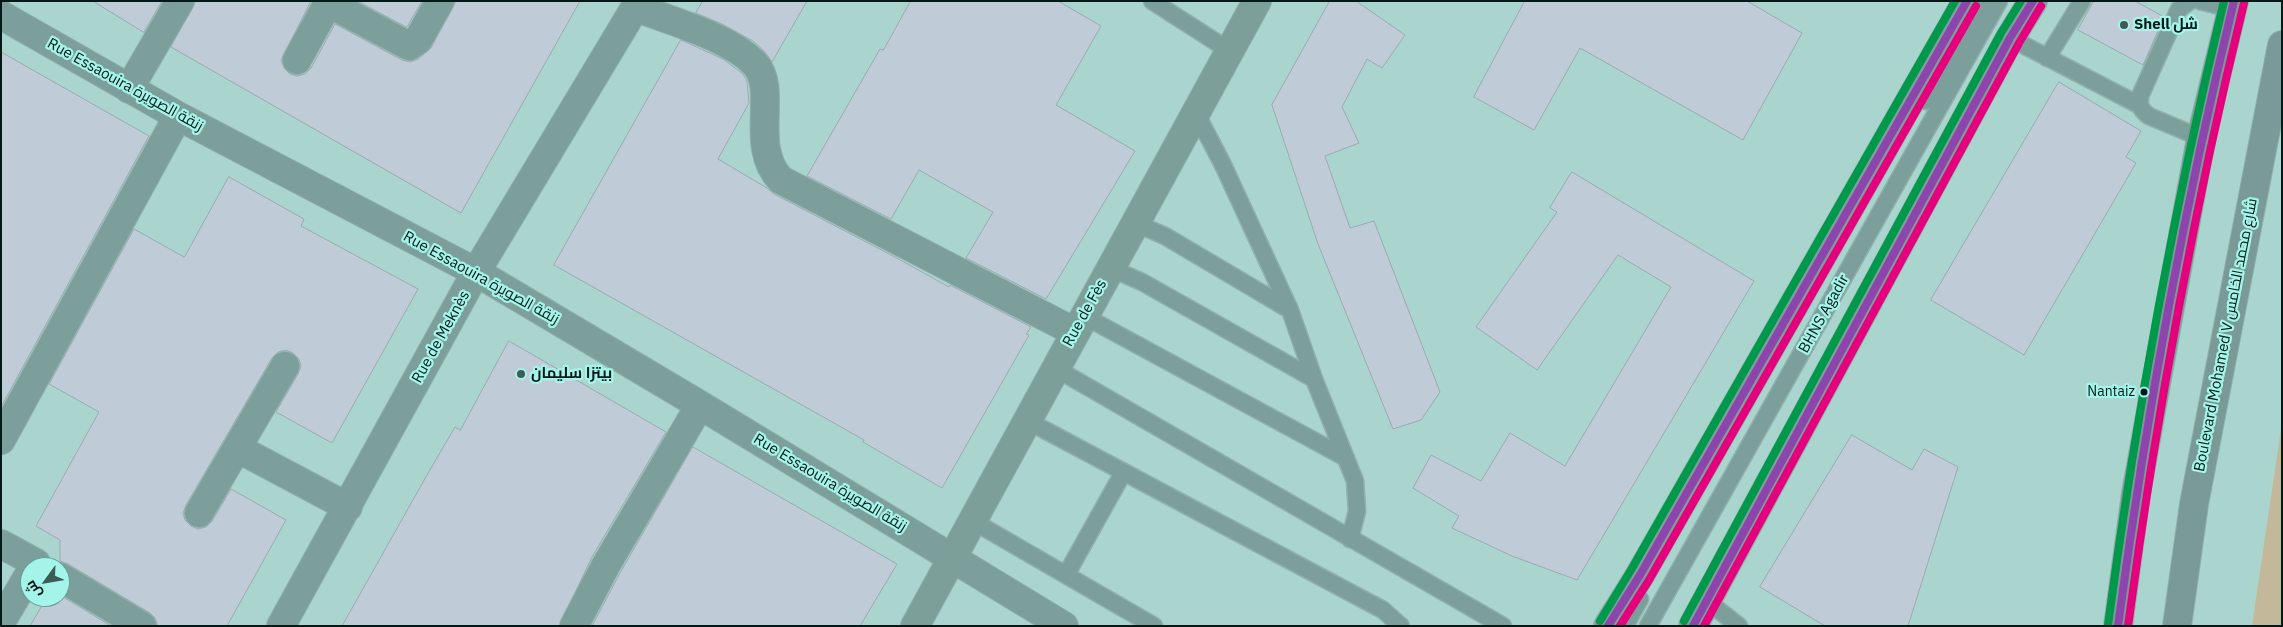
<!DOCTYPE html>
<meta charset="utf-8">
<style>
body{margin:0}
#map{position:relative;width:2283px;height:627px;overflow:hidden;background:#aad5cf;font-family:"IBM Plex Sans",Cairo,sans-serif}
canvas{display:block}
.frame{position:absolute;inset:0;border:2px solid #021917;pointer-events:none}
.north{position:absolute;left:20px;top:557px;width:50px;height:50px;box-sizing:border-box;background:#a5f4e9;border:1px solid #649c95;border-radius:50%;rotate:238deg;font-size:14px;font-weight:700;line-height:20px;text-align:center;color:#021917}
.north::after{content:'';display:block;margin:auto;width:18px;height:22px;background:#3d5b57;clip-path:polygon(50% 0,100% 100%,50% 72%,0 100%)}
</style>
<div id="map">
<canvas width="2283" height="627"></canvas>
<div class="frame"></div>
<div class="north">ش</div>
</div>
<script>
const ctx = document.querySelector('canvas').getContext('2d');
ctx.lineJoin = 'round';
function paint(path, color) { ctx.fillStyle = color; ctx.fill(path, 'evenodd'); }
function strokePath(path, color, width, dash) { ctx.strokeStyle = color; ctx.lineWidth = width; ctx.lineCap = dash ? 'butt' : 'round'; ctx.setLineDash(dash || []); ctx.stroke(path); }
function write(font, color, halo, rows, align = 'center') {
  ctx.font = font + ' "IBM Plex Sans",Cairo,sans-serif'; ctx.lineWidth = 4.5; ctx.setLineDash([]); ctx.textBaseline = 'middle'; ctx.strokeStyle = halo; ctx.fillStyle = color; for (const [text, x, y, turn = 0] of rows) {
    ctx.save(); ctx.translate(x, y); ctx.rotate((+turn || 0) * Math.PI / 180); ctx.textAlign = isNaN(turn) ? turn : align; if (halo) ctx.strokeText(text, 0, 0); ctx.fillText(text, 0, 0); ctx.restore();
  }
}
const green = new Path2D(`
 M 2282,422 L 2282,626 L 2252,626 Z`);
const building = new Path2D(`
 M 93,1 L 162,1 L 144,32 Z
 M 196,1 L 311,1 L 281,60 L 284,68 L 290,74 L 297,76 L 305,74 L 311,68 L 335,24 L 402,60 L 410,62 L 418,59 L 431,48 L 456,1 L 580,1 L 461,213 L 171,47 Z
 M 358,1 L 422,1 L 407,27 Z
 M 703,1 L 807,1 L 772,62 L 765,52 L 753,41 L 722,24 L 696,13 Z
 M 911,1 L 1058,1 L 1101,26 L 1056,105 L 1135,151 L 1046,299 L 966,258 L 993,212 L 919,170 L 891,219 L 807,176 L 880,49 L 883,50 Z
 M 1330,1 L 1356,1 L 1405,35 L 1382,68 L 1367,59 L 1342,107 L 1359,143 L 1325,156 L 1350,228 L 1374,221 L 1440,392 L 1421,420 L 1393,429 L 1318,244 L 1272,105 Z
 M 1525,1 L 1747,1 L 1802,33 L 1743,140 L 1580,48 L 1534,130 L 1474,97 Z
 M 2094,1 L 2135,1 L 2164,17 L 2143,65 L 2078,30 Z
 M 681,40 L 723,59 L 743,74 L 747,81 L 749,103 L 718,159 L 767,188 L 774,194 L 893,256 L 949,287 L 950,285 L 1031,327 L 1026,334 L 1029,335 L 942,488 L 863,442 L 864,440 L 554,265 Z
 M 1,52 L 149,136 L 1,407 Z
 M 2059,82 L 2141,131 L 2126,157 L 2136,163 L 2024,355 L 1931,300 Z
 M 1572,172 L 1754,281 L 1577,580 L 1512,556 L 1452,528 L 1459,516 L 1413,488 L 1431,455 L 1481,481 L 1510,433 L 1565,466 L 1671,287 L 1618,255 L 1537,370 L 1476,327 L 1557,212 L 1550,208 Z
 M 229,177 L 304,219 L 301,226 L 418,289 L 332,443 L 276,412 L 298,374 L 301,366 L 299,359 L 293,353 L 286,350 L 278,352 L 272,358 L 186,505 L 183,513 L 185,520 L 191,526 L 198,529 L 206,527 L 212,521 L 231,489 L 286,520 L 227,626 L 158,626 L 155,618 L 150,613 L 68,564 L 60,561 L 60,540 L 36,526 L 99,412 L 49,384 L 134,229 L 184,257 Z
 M 509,341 L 666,432 L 592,557 L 559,626 L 342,626 L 427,475 L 455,427 L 460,430 Z
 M 1852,435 L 1912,470 L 1924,449 L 1958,467 L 1908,626 L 1825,626 L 1760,587 Z
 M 693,447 L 897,564 L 860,626 L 592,626 L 620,573 Z
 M 60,595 L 111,626 L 30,626 L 47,597 L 60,597 Z`);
const lane = new Path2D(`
 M 1152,1 L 1230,51
 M 2190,1 L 2179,9 L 2141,94 C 2138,104 2140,110 2149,116 L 2201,138
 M 2200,1 L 2232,9
 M 2010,38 L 2139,105
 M 2047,58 L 2082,1
 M 1926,101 L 1983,1
 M 1196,113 L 1223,165 L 1290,310 L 1314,379 L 1355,481 L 1357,511 L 1350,539
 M 1135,223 L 1165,236 L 1290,310
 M 1110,268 L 1142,282 L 1314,379
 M 1084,316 L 1346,458
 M 1055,368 L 1503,626
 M 1026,420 L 1383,610 L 1401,626
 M 971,520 L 1154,626
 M 1066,575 L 1123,473
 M 1707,601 L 1739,626
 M 1625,626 L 1640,599
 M 1648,626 L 1999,1`);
const street = new Path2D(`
 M 635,7 C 670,21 730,37 755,64 C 779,90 748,146 781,180 L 1075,332
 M 1,15 L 178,116 L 476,272 L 700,405 L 1064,626
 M 297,60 L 326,7 L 334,6 L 409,46 L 418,40 L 440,1
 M 129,89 L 180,1
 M 1,440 L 178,116
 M 237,448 L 348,507
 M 199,513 L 285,366
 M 1,544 L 36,563 L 34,567
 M 60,577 L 142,626
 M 1,622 L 30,573
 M 281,626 L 476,272 L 639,1
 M 574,626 L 606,565 L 700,405`);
const secondary = new Path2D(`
 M 915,626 L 1257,1
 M 1608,626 L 1640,575 L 1967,1
 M 1693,626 L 2010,38 L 2033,1`);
const primary = new Path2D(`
 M 2118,626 L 2136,493 L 2201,138 L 2234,1
 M 2177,626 L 2194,504 L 2282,45`);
const bus1 = new Path2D(`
 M 1608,626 L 1640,575 L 1967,1
 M 1693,626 L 2010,38 L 2033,1
 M 2118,626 C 2146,416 2184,207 2234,1`);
const bus2 = new Path2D(`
 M 1620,626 L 1649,580 L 1976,6
 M 1704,626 L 2019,43 L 2041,6
 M 2128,626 C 2156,417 2194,208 2244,3`);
const bus3 = new Path2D(`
 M 1600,621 L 1631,570 L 1955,1
 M 1684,621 L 2001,33 L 2021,1
 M 2108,625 C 2136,415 2174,207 2224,1`);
const markers = [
 [2124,25,5,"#3d5b57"],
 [521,374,5,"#3d5b57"],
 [2144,392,4.5,"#021917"]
];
const busNames = [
 ["Nantaiz",2135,392]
];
const poiNames = [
 ["Shell شل",2134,25],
 ["بيتزا سليمان",531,374]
];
const streetNames = [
 ["Rue Essaouira زنقة الصويرة",125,85,29],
 ["Rue Essaouira زنقة الصويرة",481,278,29],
 ["Rue de Fès",1085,313,-61],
 ["BHNS Agadir",1824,314,-61],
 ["Boulevard Mohamed V شارع محمد الخامس",2226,335,-79],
 ["Rue de Meknès",441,337,-61],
 ["Rue Essaouira زنقة الصويرة",830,483,31]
];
paint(green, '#c3b99a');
paint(building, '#bfccd8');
strokePath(building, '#9aa9b0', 1);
strokePath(lane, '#8fb0ab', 19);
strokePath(street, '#8fb0ab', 30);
strokePath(secondary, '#8fb0ab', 30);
strokePath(primary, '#8fb0ab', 30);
strokePath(lane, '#7d9f9b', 16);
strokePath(street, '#7d9f9b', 28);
strokePath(secondary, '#7c9f9a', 28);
strokePath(primary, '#799a96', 28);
strokePath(bus1, '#8e44ad', 8);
strokePath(bus2, '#e5007d', 8);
strokePath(bus3, '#00984b', 8);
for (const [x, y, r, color] of markers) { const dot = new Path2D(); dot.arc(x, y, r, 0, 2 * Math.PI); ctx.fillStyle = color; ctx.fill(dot); strokePath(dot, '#a5f4e9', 2); }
write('14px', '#021917', '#a5f4e9', busNames, 'right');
write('bold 15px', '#021917', '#a5f4e9', poiNames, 'left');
write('15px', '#021917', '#a5f4e9', streetNames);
</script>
